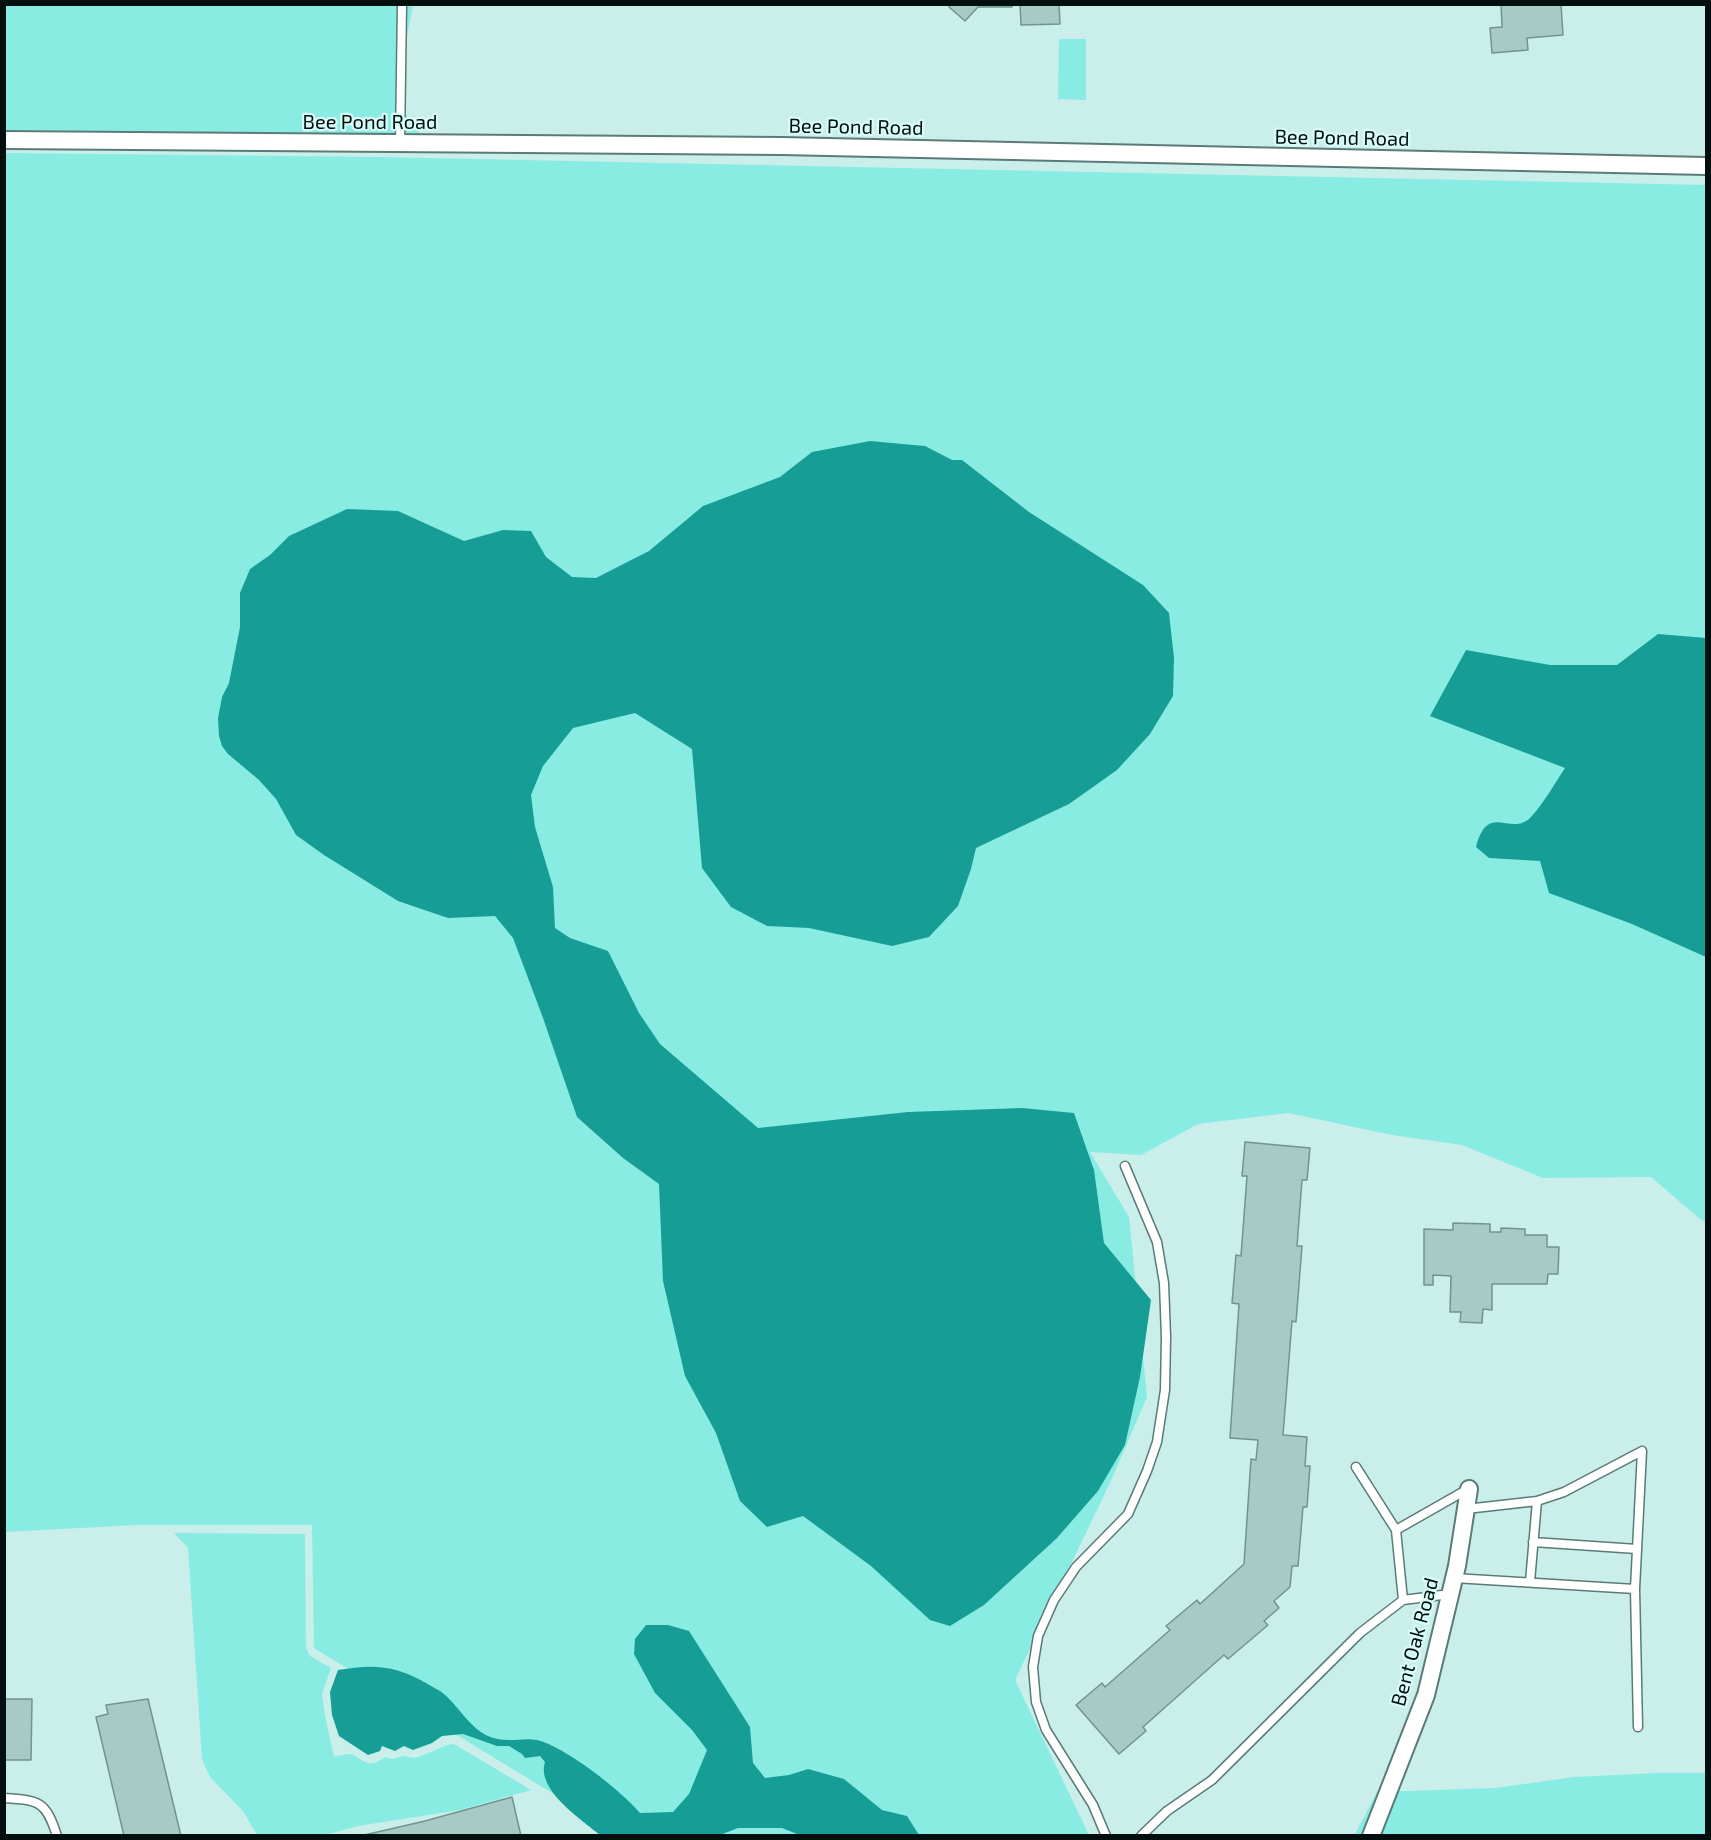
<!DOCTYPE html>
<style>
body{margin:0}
#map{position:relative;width:1711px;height:1840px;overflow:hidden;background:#caeeea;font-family:"Exo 2",sans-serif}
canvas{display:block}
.frame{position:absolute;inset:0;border:6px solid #030f0e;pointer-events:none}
</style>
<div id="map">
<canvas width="1711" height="1840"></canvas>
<div class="frame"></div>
</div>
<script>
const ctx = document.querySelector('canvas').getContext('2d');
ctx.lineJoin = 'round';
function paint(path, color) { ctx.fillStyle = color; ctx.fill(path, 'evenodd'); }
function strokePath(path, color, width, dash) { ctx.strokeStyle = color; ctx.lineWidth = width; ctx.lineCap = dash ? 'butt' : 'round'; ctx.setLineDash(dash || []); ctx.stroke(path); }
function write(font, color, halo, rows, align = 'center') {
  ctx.font = font + ' "Exo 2",sans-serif'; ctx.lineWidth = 4.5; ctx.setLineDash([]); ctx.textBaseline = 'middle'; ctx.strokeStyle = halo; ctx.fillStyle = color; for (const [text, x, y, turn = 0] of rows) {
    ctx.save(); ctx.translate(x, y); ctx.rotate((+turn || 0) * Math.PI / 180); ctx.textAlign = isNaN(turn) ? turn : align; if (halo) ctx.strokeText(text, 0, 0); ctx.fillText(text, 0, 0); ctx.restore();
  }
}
const green = new Path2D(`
 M 5,5 L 413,5 L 395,98 L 417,131 L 422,134 L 5,130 Z
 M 1059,39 L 1086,39 L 1086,100 L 1058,99 Z
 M 5,153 L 381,157 L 1706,185 L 1706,1222 L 1700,1219 L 1651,1177 L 1543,1178 L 1462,1145 L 1392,1135 L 1288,1113 L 1198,1124 L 1141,1155 L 1090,1152 L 1129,1217 L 1147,1397 L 1110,1483 L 1015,1680 L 1089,1835 L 621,1835 L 314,1648 L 312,1525 L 136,1525 L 5,1532 Z
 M 174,1533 L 305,1534 L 306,1648 L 310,1656 L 331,1668 L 322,1694 L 325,1716 L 334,1757 C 338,1756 345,1754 349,1754 C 363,1756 365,1772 385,1757 C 395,1761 394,1758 403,1756 C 408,1756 412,1759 418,1757 C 431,1754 441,1745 454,1744 L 531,1790 L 460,1810 L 358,1826 L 325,1835 L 257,1835 L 243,1811 L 210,1777 L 202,1759 L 188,1548 Z
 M 1657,1773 L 1706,1773 L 1706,1835 L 1354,1836 L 1377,1792 L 1496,1788 L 1574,1777 Z`);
const water = new Path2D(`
 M 870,441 L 925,446 L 952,460 L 962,460 L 1029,512 L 1143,585 L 1169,613 L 1174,658 L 1173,696 L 1150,734 L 1117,770 L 1069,804 L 976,848 L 971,869 L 958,906 L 929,937 L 892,946 L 809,928 L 767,926 L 731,907 L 702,868 L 692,749 L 635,713 L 573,728 L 543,766 L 531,795 L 535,827 L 553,887 L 555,928 L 570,938 L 608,951 L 639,1013 L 660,1044 L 758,1128 L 908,1112 L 1022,1108 L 1074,1113 L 1094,1170 L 1104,1243 L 1151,1300 L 1140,1377 L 1125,1445 L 1098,1491 L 1057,1538 L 984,1605 L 950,1626 L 930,1620 L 871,1566 L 803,1516 L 767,1527 L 740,1501 L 716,1433 L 685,1376 L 663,1281 L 659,1184 L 623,1158 L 577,1117 L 543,1018 L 513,938 L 495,916 L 448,918 L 398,901 L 324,855 L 296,835 L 276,799 L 259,780 L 228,754 L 222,746 L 219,736 L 218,718 L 222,697 L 229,683 L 240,627 L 240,593 L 250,569 L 270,555 L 289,536 L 347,509 L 398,511 L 464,541 L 503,530 L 531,531 L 546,557 L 572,577 L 596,578 L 649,551 L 703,506 L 780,477 L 812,452 Z
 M 1658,634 L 1706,638 L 1706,957 L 1632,924 L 1549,893 L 1540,861 L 1489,858 L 1476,847 C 1488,801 1510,837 1530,818 C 1542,806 1555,783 1565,768 L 1430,716 L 1466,650 L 1550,665 L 1617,665 Z
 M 646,1625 L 668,1625 L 689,1631 L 750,1727 L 753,1763 L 765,1778 L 789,1775 L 808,1769 L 844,1779 L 882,1810 L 907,1816 L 919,1835 L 802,1836 L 782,1828 L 738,1828 L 720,1835 L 600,1835 C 581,1819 536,1790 545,1762 L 540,1756 L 525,1758 L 522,1754 L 509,1746 L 497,1746 L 463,1734 L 442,1736 L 432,1743 L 413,1750 L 404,1746 L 395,1751 L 382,1746 L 380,1751 L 368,1755 L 339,1736 L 332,1715 L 330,1692 L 338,1670 C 373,1664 395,1665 426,1683 C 432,1687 440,1690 445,1695 C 460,1708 469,1727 488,1736 C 506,1744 521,1737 537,1740 C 564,1746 622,1791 640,1813 L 673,1812 L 689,1794 L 707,1750 L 692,1730 L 655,1693 L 634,1654 L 635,1639 Z`);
const building = new Path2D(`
 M 950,4 L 1012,4 L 1012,7 L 978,7 L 965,21 L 949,7 Z
 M 1020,4 L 1059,4 L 1060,24 L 1021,25 Z
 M 1501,4 L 1561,4 L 1563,35 L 1527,38 L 1528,50 L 1492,53 L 1490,28 L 1502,27 Z
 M 1245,1142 L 1310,1148 L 1307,1180 L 1302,1180 L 1297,1246 L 1302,1246 L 1296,1322 L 1292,1321 L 1283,1435 L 1307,1437 L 1305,1466 L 1310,1466 L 1307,1507 L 1303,1507 L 1298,1566 L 1292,1566 L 1290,1587 L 1274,1601 L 1279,1608 L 1264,1621 L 1268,1625 L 1228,1659 L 1224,1655 L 1143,1727 L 1146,1731 L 1119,1754 L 1076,1705 L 1102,1683 L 1105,1687 L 1170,1630 L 1166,1626 L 1197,1600 L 1200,1604 L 1244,1564 L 1251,1459 L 1256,1460 L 1258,1440 L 1230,1438 L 1239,1304 L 1232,1303 L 1236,1255 L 1241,1256 L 1247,1176 L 1242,1176 Z
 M 1453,1223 L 1490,1224 L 1490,1232 L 1501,1232 L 1501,1228 L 1525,1229 L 1525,1235 L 1547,1235 L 1547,1247 L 1559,1247 L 1558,1274 L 1548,1274 L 1547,1284 L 1492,1284 L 1492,1310 L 1483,1309 L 1482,1323 L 1460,1322 L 1461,1312 L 1450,1312 L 1451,1276 L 1433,1275 L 1433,1285 L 1424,1285 L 1424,1229 L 1453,1230 Z
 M 4,1699 L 32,1699 L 31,1760 L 4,1760 Z
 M 148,1699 L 181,1836 L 124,1836 L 96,1717 L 108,1714 L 106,1705 Z
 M 512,1797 L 521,1836 L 360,1836 L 425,1821 Z`);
const lane = new Path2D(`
 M 400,143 L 402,4
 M 1356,1467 L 1396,1530
 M 1466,1509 L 1537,1501 L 1564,1492 L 1642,1451 L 1635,1589
 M 1533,1542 L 1637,1549
 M 1454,1578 L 1635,1589 L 1638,1727
 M 1530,1582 L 1537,1501
 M 1403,1600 L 1396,1530 L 1468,1489
 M 4,1798 C 39,1800 46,1801 57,1836
 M 1106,1836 L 1093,1805 L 1046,1730 L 1036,1702 L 1033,1667 L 1038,1636 L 1054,1600 L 1076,1567 L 1128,1514 L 1147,1471 L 1157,1442 L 1165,1390 L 1166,1337 L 1164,1283 L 1157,1242 L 1125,1166
 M 1141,1836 L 1167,1811 L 1212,1780 L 1360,1633 L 1403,1600 L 1450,1594`);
const street = new Path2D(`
 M 4,140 L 781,146 L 1706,166
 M 1371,1836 L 1426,1695 L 1457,1566 L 1469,1489`);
const streetNames = [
 ["Bee Pond Road",370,122],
 ["Bee Pond Road",856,127,1],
 ["Bee Pond Road",1342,138,1],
 ["Bent Oak Road",1415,1642,-75]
];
paint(green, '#89ece3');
paint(water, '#169e96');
paint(building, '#a7cac6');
strokePath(building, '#729490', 1.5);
strokePath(lane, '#5a7b78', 11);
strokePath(street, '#5a7b78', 20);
strokePath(lane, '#fff', 8);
strokePath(street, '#fff', 16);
write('20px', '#030f0e', '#d8fcf8', streetNames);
</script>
